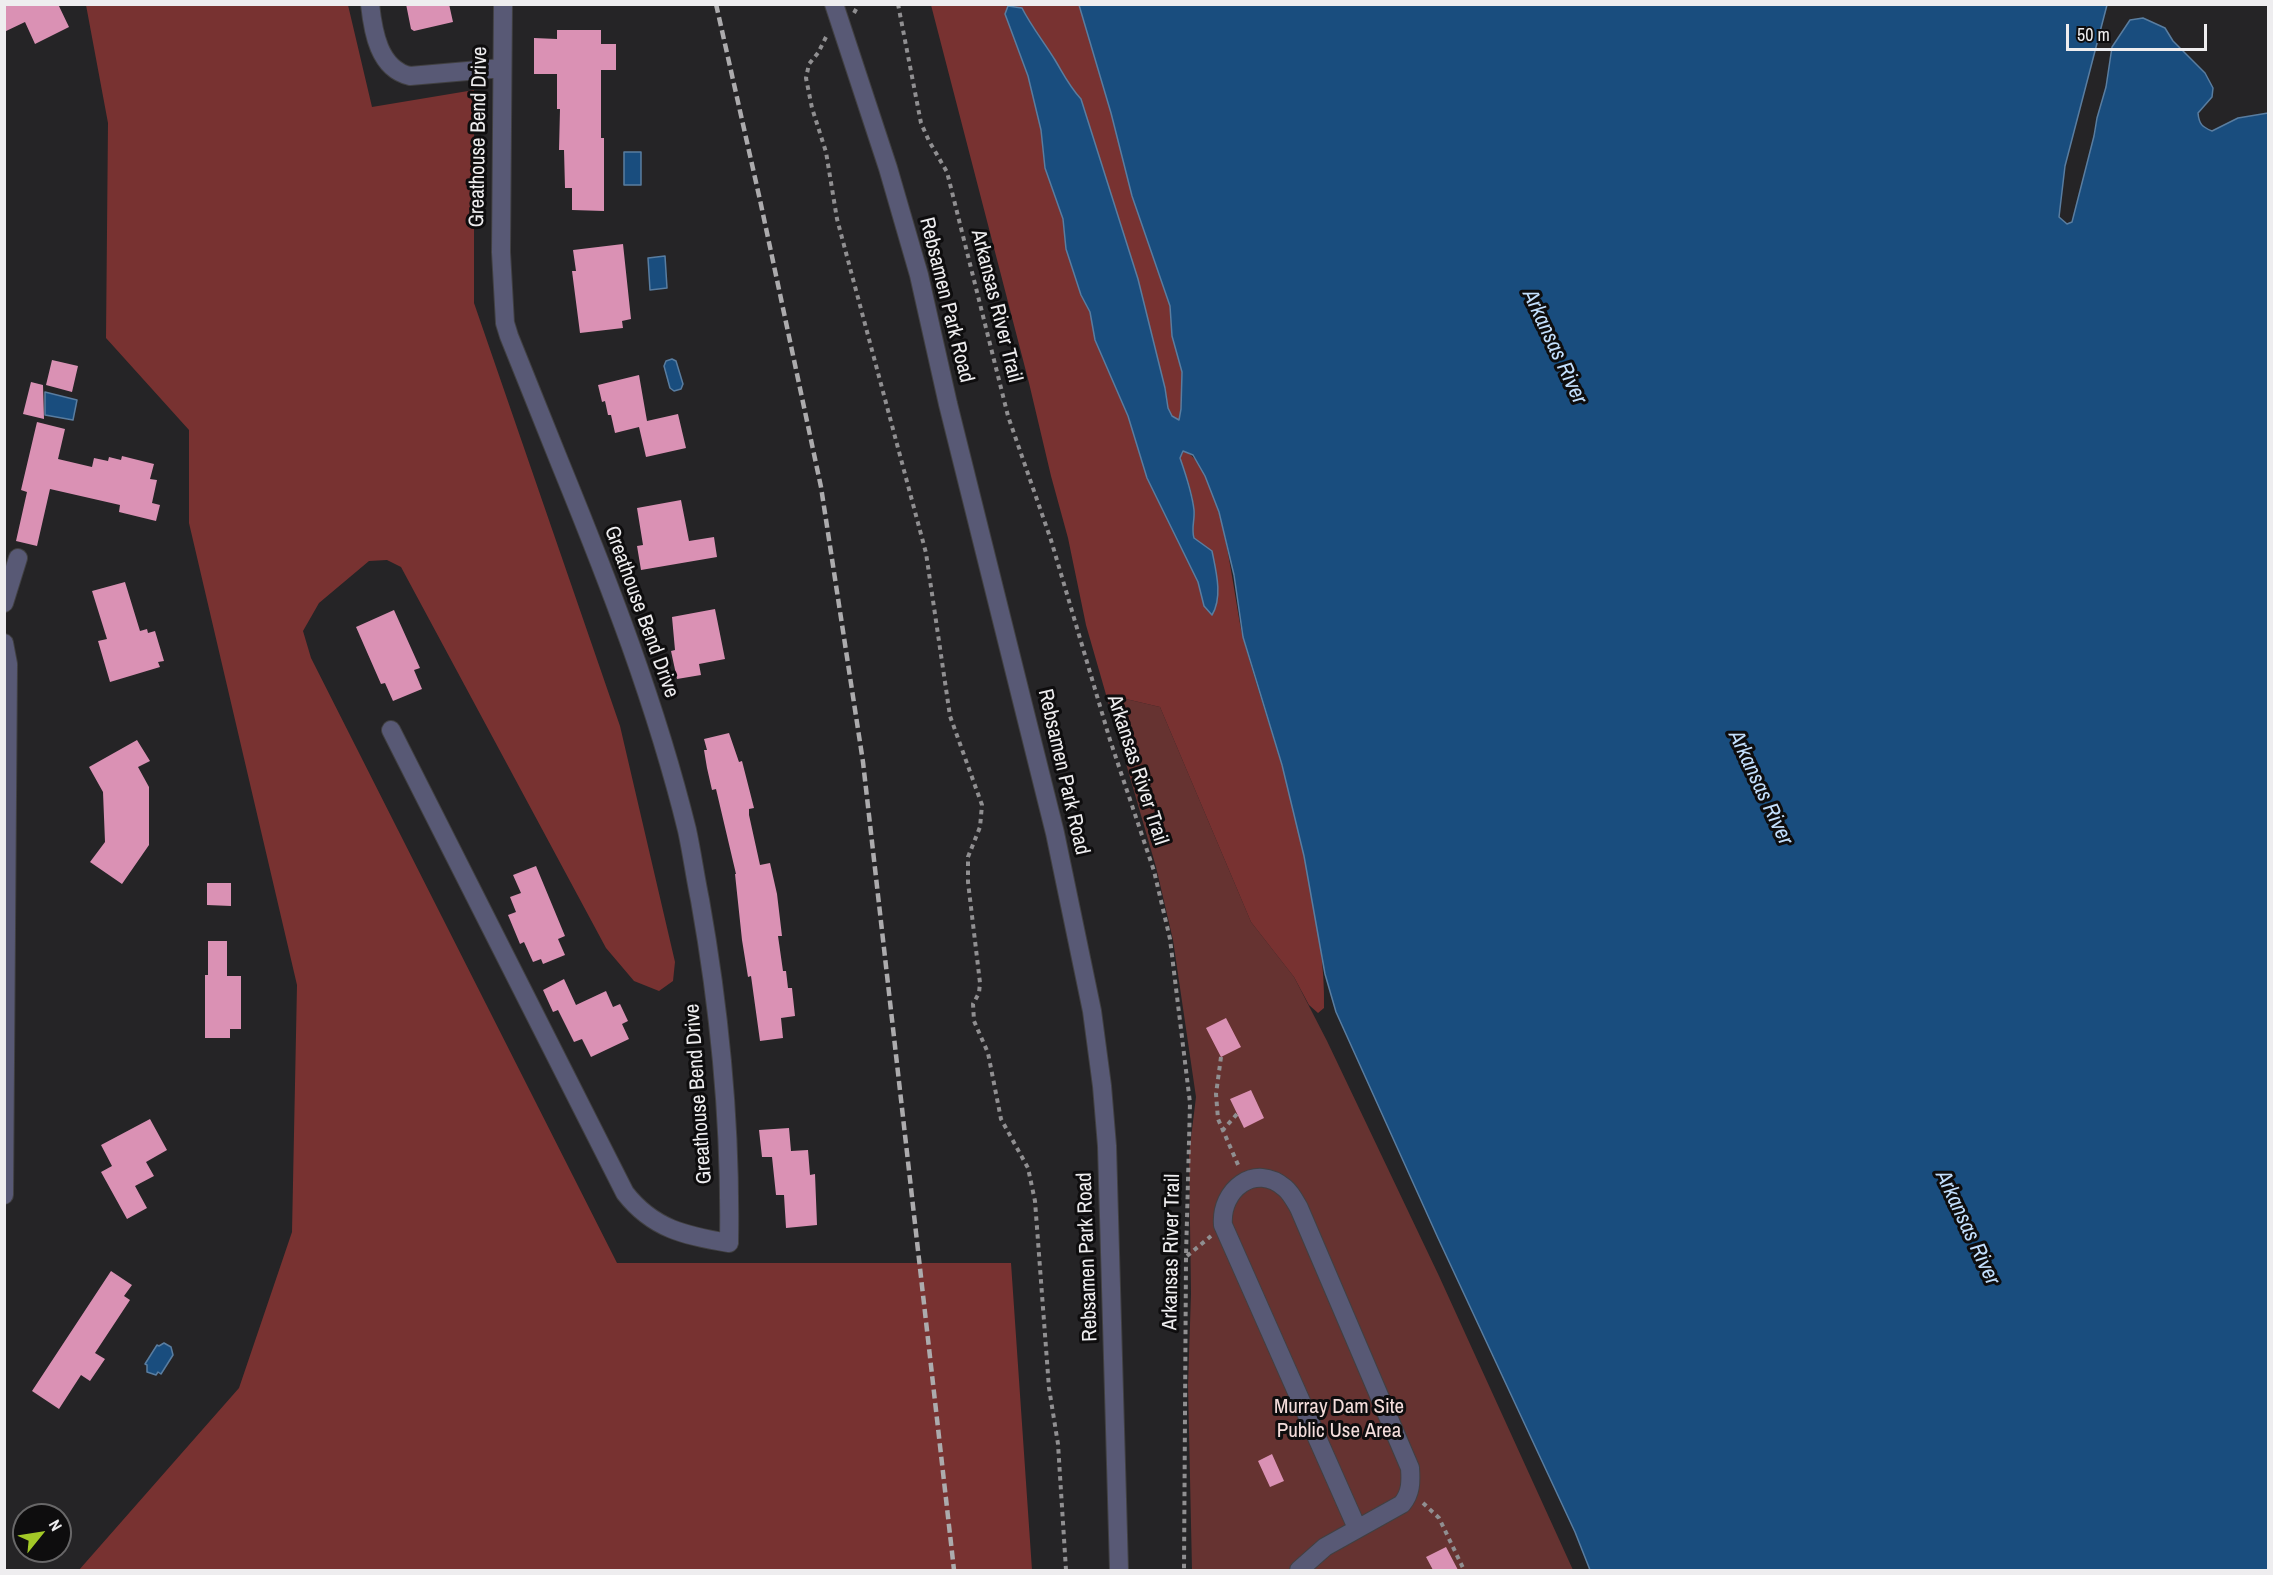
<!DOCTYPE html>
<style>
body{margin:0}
#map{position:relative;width:2273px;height:1575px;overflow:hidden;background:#252426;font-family:"Archivo Narrow",sans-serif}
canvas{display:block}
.frame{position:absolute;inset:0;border:6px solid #eeedef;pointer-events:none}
.north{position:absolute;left:12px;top:1503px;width:60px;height:60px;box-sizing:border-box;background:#0e0d0e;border:2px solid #686768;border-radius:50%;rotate:60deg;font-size:16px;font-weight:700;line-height:24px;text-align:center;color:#eeedef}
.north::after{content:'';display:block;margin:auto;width:21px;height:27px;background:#a3c927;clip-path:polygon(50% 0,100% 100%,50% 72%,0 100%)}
.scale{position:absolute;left:2066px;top:24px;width:141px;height:27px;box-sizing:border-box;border:3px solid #eeedef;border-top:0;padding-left:8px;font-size:18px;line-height:21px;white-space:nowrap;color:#eeedef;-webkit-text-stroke:4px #0e0d0e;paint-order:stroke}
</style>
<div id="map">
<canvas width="2273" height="1575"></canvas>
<div class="frame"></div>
<div class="north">N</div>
<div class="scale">50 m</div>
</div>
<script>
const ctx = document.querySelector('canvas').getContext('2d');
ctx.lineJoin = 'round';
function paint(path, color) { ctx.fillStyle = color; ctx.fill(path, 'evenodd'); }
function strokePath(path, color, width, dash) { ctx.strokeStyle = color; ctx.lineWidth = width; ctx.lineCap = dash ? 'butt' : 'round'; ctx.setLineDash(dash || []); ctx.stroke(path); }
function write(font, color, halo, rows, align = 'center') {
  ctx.font = font + ' "Archivo Narrow",sans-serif'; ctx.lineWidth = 6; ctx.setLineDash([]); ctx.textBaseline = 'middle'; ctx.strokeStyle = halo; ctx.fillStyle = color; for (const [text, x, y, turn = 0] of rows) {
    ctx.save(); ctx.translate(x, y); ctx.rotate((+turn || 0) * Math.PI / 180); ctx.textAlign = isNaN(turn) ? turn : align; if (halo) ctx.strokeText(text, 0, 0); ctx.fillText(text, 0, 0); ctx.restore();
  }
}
const green = new Path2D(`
 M 1126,699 L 1160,707 L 1251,922 L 1294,977 L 1327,1041 L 1439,1276 L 1573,1570 L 1192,1570 L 1188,1385 L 1191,1294 L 1189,1154 L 1196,1097 L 1173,940 L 1156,867 L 1109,705 Z`);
const forest = new Path2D(`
 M 86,5 L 348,5 L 372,107 L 474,90 L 474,303 L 620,726 L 675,962 L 673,981 L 659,991 L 634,981 L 606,948 L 401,567 L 387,560 L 369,561 L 319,603 L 303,631 L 311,658 L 617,1263 L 1011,1263 L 1032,1570 L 79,1570 L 239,1388 L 292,1232 L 297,985 L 189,523 L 189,430 L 106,338 L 108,123 Z
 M 931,5 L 1079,5 L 1111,113 L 1132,196 L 1170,306 L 1172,336 L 1182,372 L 1181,409 L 1179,420 L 1172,416 L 1168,408 L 1165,388 L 1138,279 L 1081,99 C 1069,86 1063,74 1055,60 C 1044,42 1031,26 1022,8 L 1008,22 L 1028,76 L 1041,130 L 1045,168 L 1063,219 L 1066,249 L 1081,295 L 1090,312 L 1095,340 L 1128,416 L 1147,478 L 1198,582 L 1204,606 L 1217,586 L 1212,551 L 1194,539 C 1191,528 1195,520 1194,510 C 1193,492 1186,475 1180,458 L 1184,451 C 1224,468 1233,601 1244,641 C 1255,682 1269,722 1281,763 C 1294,803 1302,845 1310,887 C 1318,927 1325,967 1324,1008 L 1318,1013 L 1309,1005 L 1294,977 L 1251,922 L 1160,707 L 1126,699 L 1109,705 L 1086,625 L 1068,538 L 1051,476 L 1029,383 Z`);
const water = new Path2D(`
 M 1079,5 L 2107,5 L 2065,166 L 2059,217 L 2067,224 L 2072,222 L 2094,136 L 2097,118 L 2106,87 L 2112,47 L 2130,20 L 2143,18 L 2165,28 L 2173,41 L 2205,73 L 2213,88 L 2212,97 L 2198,113 C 2199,124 2202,127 2212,131 L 2238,118 L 2268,113 L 2268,1570 L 1590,1570 L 1575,1532 L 1438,1238 L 1336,1012 L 1325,974 L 1304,856 L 1282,765 L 1243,637 L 1234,575 L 1219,512 L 1205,476 L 1193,455 L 1183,451 L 1180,458 C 1186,475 1192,492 1194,510 C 1195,520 1191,528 1194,538 L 1212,551 C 1216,571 1223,597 1212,615 L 1204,606 L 1198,582 L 1147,478 L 1128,416 L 1095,340 L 1090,312 L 1081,295 L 1066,249 L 1063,219 L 1045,168 L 1041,130 L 1028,76 L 1008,22 L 1005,14 L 1008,6 L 1022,8 C 1031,26 1044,42 1055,60 C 1064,75 1069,86 1081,99 L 1138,279 L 1165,388 L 1168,408 L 1172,416 L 1179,420 L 1181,409 L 1182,372 L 1172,336 L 1170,306 L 1132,196 L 1111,113 Z
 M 624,152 L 641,152 L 641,185 L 624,185 Z
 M 665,256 L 667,288 L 650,290 L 648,258 Z
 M 672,359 L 676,361 L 683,384 L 681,389 L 674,391 L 670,388 L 664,366 L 666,361 Z
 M 45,392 L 77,400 L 73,420 L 45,415 Z
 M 164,1343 L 171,1347 L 173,1355 L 161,1374 L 158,1372 L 156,1375 L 147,1372 L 147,1365 L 145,1364 L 157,1345 L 159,1346 Z`);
const building = new Path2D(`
 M 4,4 L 58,4 L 69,27 L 35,44 L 25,22 L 4,32 Z
 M 406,4 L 449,4 L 453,22 L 414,31 L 411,29 Z
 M 557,30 L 601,30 L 601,44 L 616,44 L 616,70 L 601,70 L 601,138 L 604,138 L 604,211 L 572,210 L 572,188 L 565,188 L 564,150 L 559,150 L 560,109 L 557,109 L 557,74 L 534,74 L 534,38 L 557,39 Z
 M 623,244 L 631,319 L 622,321 L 623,328 L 580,333 L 572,271 L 576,271 L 573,250 Z
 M 52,360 L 78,366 L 72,392 L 46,385 Z
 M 639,375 L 647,421 L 678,414 L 686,448 L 646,457 L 639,427 L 615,433 L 611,415 L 608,415 L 605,401 L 602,402 L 598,385 Z
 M 31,382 L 43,385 L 44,419 L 23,414 Z
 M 37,422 L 65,429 L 58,459 L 92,467 L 94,458 L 108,461 L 109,457 L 121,460 L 122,456 L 154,464 L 150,479 L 157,480 L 152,503 L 160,505 L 156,521 L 119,512 L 120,505 L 50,489 L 37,546 L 16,541 L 27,492 L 21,490 Z
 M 681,500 L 689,541 L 714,537 L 717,557 L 641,570 L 637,546 L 643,545 L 637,508 Z
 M 125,582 L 140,631 L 147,629 L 148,633 L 155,631 L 164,661 L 158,662 L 160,667 L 110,682 L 98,641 L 107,639 L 92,591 Z
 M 715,609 L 725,659 L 699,664 L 701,675 L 677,679 L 671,651 L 675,650 L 672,617 Z
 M 394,610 L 420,668 L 414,670 L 422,689 L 393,701 L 385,683 L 381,684 L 356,627 Z
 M 729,733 L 739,762 L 742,761 L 754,808 L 749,809 L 749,815 L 760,865 L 770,863 L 777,894 L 782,936 L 778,936 L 783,971 L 786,971 L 788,988 L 792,988 L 795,1016 L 781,1018 L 783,1038 L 760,1041 L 751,976 L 748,977 L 742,940 L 735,874 L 736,874 L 716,789 L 712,790 L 707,768 L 704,750 L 707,750 L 704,739 Z
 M 137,740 L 150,761 L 138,767 L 149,787 L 149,845 L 122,884 L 90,862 L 105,842 L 103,792 L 89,767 Z
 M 536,866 L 565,936 L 558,939 L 565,955 L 543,964 L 541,959 L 533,962 L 524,942 L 520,944 L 508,915 L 516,912 L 510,897 L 521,893 L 513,875 Z
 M 207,883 L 231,883 L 231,906 L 207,905 Z
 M 208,941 L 227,941 L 227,976 L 241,976 L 241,1029 L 230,1029 L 230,1038 L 205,1038 L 205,975 L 208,975 Z
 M 564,979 L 576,1005 L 606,991 L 613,1007 L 620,1004 L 628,1021 L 622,1024 L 629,1039 L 591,1057 L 582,1039 L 574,1042 L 558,1010 L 553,1012 L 543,990 Z
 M 1226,1018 L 1241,1047 L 1221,1057 L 1206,1028 Z
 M 1251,1090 L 1264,1118 L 1244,1128 L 1230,1099 Z
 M 150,1119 L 167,1150 L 146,1162 L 154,1176 L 135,1186 L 147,1208 L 127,1219 L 101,1172 L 112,1166 L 101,1145 Z
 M 789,1128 L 791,1151 L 808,1150 L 810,1175 L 815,1174 L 817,1225 L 786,1228 L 784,1195 L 776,1195 L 772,1157 L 762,1157 L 759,1130 Z
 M 111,1271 L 132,1285 L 124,1296 L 130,1300 L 95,1353 L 105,1359 L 90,1381 L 81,1375 L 59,1409 L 32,1391 Z
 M 1272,1454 L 1284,1481 L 1270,1487 L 1258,1461 Z
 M 1446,1547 L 1458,1570 L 1433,1570 L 1426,1557 Z`);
const path = new Path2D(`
 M 898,4 L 921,123 L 929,141 L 947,172 L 1008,416 L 1051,540 L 1110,740 L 1154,871 L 1170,939 L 1190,1103 L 1186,1257 L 1184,1570
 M 854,13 L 859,4
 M 826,37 L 818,53 L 809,64 L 806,78 L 812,108 L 826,152 L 837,219 L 926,553 L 950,716 L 982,805 L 980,827 L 968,857 L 968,882 L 980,983 L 979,993 L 973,1004 L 974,1021 L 988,1053 L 1001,1119 L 1028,1168 L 1035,1201 L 1049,1388 L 1058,1444 L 1066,1570
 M 1221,1057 L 1216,1094 L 1218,1119 L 1239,1167
 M 1222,1131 L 1237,1114
 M 1187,1256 L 1211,1236
 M 1423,1503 L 1439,1518 L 1464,1570`);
const minor = new Path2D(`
 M 370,4 C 373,32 379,69 410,76 L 502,68
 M 834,4 L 888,168 L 919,275 L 948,404 L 1055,833 L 1092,1011 L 1102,1086 L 1107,1146 L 1119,1570
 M 4,603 L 18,558
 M 4,643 L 8,664 L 4,1195
 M 391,730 L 625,1193 C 653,1229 686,1236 729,1243 C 731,1128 720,1012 700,900 C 695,876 692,853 687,830 C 656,704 609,583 560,463 C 543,421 526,378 509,336 L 505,323 L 501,252 L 503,4
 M 1299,1570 L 1325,1547 L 1402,1504 C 1411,1493 1411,1482 1410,1468 L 1299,1208 C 1295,1201 1291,1193 1285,1188 C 1255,1162 1220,1190 1223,1225 L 1357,1528`);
const rail = new Path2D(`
 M 716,4 L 760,200 L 821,487 L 863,762 L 954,1570`);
const streetNames = [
 ["Greathouse Bend Drive",479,137,-89],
 ["Rebsamen Park Road",946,300,76],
 ["Arkansas River Trail",996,306,76],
 ["Greathouse Bend Drive",641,612,70],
 ["Arkansas River Trail",1137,770,72],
 ["Rebsamen Park Road",1063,772,77],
 ["Greathouse Bend Drive",699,1094,-94],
 ["Arkansas River Trail",1172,1252,-89],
 ["Rebsamen Park Road",1088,1257,-92]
];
const parkNames = [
 ["Murray Dam Site",1339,1407],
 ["Public Use Area",1339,1431]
];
const waterNames = [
 ["Arkansas River",1554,347,65],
 ["Arkansas River",1760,788,65],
 ["Arkansas River",1967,1228,65]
];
paint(green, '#663331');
paint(forest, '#783231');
paint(water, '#194d7e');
strokePath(water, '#597da0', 1.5);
paint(building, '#da91b4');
strokePath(minor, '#414042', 20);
strokePath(path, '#908f91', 4, [4.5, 4.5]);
strokePath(minor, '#585975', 18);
strokePath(rail, '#acabad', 4.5, [9, 4.5]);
write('21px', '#eeedef', '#0e0d0e', streetNames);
write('21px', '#f4dddb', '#0e0d0e', parkNames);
write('italic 22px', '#c3dffd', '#0e0d0e', waterNames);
</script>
